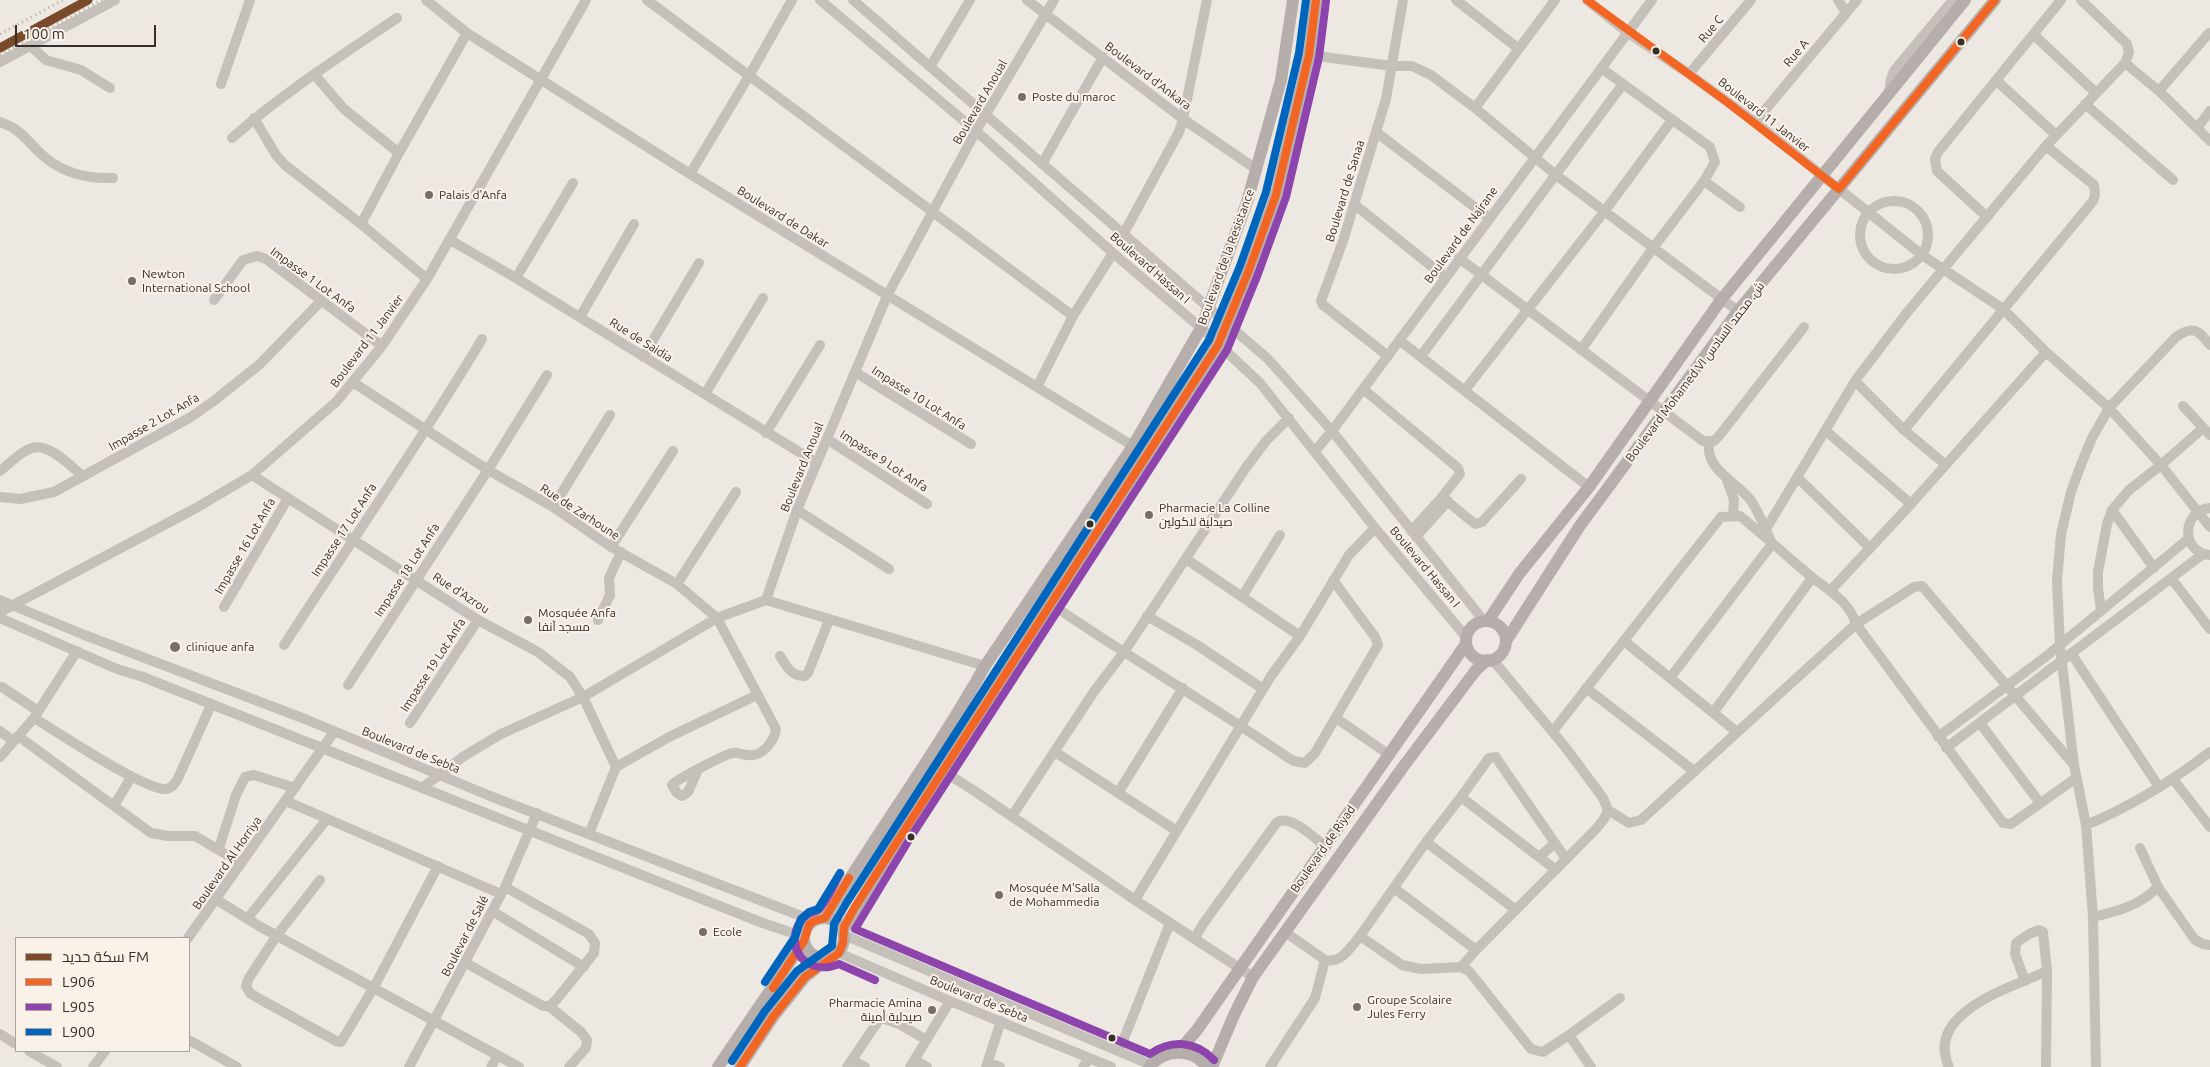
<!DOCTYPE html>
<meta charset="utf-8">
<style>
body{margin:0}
#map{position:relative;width:2210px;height:1067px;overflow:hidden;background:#ede8e2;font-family:Ubuntu,Cairo,sans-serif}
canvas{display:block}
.legend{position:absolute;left:15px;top:937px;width:175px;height:115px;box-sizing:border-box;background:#faf2e9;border:1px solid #aca39c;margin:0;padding:6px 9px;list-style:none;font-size:15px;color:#372d29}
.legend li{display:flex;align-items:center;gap:10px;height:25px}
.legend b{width:25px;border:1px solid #aca39c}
.scale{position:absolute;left:15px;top:25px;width:141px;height:22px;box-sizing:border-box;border:2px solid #372d29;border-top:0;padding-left:6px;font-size:15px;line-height:18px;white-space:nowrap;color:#372d29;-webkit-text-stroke:4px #faf2e9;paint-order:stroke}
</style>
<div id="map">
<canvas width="2210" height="1067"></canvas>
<ul class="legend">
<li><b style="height:6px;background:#7a4b2a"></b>سكة حديد FM</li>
<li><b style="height:6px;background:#f26522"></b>L906</li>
<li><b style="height:6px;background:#8e44ad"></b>L905</li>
<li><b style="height:6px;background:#0065bd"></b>L900</li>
</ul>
<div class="scale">100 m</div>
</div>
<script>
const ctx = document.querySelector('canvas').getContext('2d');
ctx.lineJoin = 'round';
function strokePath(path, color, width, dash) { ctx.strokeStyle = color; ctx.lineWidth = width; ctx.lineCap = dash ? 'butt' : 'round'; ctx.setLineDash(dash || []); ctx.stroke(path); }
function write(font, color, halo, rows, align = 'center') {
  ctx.font = font + ' Ubuntu,Cairo,sans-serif'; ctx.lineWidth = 4; ctx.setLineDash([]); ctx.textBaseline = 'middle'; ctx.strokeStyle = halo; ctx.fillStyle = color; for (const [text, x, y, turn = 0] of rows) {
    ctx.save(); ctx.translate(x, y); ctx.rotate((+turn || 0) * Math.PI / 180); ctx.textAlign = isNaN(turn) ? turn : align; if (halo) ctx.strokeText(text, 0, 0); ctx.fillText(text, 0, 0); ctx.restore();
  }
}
const minor = new Path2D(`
 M 426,0 L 467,33 L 690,174 L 1133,446
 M 647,0 L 1073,316
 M 820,0 L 976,131 L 1113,253 L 1201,328 L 1260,383 L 1375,528 L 1466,637
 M 853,0 L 1268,359 L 1332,431 L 1484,621
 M 1027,0 L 1183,119 L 1256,169
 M 1456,0 L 1519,49
 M 1587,0 L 1627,32 L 1689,74 L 1755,122 L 1922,255 L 2003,309 L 2046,352 L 2109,408 L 2161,465 L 2210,527
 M 1838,0 L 1846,13
 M 2034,35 L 2096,93
 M 31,46 L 46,60 L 81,70 L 110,88
 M 1309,55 L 1392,66 L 1412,66 L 1431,75 L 1475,108 L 1556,175 L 1738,311
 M 0,62 L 115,0
 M 2125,63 L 2159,91 L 2210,141
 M 930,67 L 970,0
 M 314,74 L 344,109 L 399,153
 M 1689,74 L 1751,0
 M 1997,81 L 2056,135
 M 221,84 L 250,0
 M 2159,91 L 2209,33 L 2210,34
 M 1889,93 L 1891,79 L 1894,71 L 1953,0
 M 2085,104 L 2173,180
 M 1475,108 L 1555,0
 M 254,118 L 276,155 L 285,165 L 361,224 L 427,279
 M 0,122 C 19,128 26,139 39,152 C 59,172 86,179 113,178
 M 1755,122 L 1857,0
 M 2197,128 L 2210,111
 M 1376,132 L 1489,218
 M 232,138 C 283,93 341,56 397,18
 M 1042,164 L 1103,57
 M 690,174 L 749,76 L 792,0
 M 1704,181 L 1740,207
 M1860 235a34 34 0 1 1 68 0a34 34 0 1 1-68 0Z
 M 1354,204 L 1445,277
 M 1987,217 L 1937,171 L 1935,159 L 1938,152 L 2061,0
 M 361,224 L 399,153 L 467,33
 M 1124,233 L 1179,132 L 1183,119 L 1207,0
 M 450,240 L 516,278 L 817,463
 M 1459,258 L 1703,441 L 1714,441 L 1719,436 L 1804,327
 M 516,278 L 573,183
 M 214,300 L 243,260 L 257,256 L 266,259 L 382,346
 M 580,317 L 634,224
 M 1399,340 L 1589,487
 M 1581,350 L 1653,248 L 1704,181 L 1715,162 L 1710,147 L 1601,68
 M 1388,356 L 1323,305 L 1321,301 L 1343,241 L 1386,99 L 1403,0
 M 1421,356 L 1623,84
 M 643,357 L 699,263
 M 855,372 L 971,444
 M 1855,381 L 1904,430 L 1946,465
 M 354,383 L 488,470 L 553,507 L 611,547 L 677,584 L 717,618 L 776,729 C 774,742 762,757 748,755 C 742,755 738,752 733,753 C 725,754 676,780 672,785 L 677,793 L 682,796 L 688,792 L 697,772
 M 1037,387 L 1073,316 L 1113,253
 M 1363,389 L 1458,468 L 1460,474 L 1442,497 L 1475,524 L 1482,522 L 1521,479
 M 1465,390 L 1604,212 L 1672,120
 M 705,394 L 763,298
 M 2183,406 L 2210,435
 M 1904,430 L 2093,201 L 2095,195 L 2094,185 L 2046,146
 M 1826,431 L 1911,504
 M 766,433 L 820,345
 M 827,439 L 927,504
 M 1315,451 L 1332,431 L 1652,0
 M 0,471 C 9,464 21,451 32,448 C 50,443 71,467 83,476
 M 252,475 L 478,620 L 538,652 L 570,677 L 583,697 L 616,767
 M 1798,478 L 1870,548
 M 1727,480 L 1734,500 L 1733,515
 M 0,497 L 20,499 L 54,492 L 191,417 L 215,400 L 260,364 L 321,301
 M 553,507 L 610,415
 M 797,510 L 889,569
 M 2112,510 L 2154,568
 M 1766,529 L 1855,381 L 1905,315 L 2046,146 L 2125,63 L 2129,53 L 2127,44 L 2081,0
 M 1411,531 L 1442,497
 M 1416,537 L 1448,501
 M 611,547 L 673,451
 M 2209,555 C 2180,551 2182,511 2210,508
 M 1186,559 L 1300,636
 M 2171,578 L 2210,629
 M 677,584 L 736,492
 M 1831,590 L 1911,504 L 2046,352
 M 1242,597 L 1280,535
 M 0,600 L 82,634 L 305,719 L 490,796 L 814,921
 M 766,600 L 985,666
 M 1051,604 C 1128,657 1210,704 1287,757 L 1294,761 L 1305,763 L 1315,753 L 1378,645 L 1375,637 L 1333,580
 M 224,607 L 288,498
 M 2101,611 L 2098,588 L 2098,572 L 2107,524 L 2112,510 L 2129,490 L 2161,465 L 2203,428
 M 0,612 L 196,508 L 252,475 L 336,402 L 382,346 L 427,279 L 586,0
 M 1147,616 L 1197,645 L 1263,689
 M 0,618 L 117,669 L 143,677 L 760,922 L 804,937
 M 598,620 L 610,595 L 609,578 L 621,552
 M 1624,641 L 1737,732
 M 284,645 C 350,543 420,443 482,339
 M 2071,653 L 2159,787
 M 780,656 C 787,667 791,676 805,676 L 808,673 L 829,620
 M 1670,678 L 1772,544 C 1766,530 1760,515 1752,502 C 1739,482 1705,472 1709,442
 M 348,685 L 488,470 L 547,375
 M 2,687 L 38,711
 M 1586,688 L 1694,771
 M 1713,713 L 1812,578
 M 34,718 C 56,731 145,791 166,789 C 173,788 176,782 179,776 L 211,705
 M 1336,718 L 1388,754
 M 410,723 L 478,620
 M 1980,723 L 2040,803
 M 0,731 L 13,741
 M 1553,731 L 1721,517 L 1740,516 C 1763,535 1786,555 1808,574 C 1827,590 1848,599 1856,624 L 1641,820 L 1629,823 L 1608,810
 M 18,736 L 151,833 L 168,836 L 195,836 L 241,863
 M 1938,737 L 2044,658 L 2188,539
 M 1946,748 L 2203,554
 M 1055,752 L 1177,831
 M 0,757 L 34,718 L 77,651
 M 927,761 L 973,790 L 1135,900 L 1253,977
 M 2074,765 L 1922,586 L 1914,587 L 1856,624 L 2003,823 L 2011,824 L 2076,778
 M 2173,779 L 2210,827
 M 422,788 L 464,756 L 501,734 L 583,697 L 717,618 L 766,600 L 797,510 L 887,296 L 976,131 L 1054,0
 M 1118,793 L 1183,688
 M 1461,797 L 1556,870
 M 286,801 L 501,894
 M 114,806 L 131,777
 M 1012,816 L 1095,690 L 1124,652 L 1247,466 L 1266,441 L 1289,418
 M 2086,825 C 2130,807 2172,781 2210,752
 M 589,834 L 616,767 L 669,737 L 757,695
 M 1426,842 L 1516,910
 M 219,848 L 236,795 L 245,777 L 254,775 L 295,788
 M 2140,848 L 2158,887 L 2195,940 L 2203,944 L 2210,945
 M 1539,857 L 1555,843
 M 320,880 L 277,935 L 249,978 L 246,986 L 250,993 L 258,998 L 336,1041 L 341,1042 L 374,987 L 438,866
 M 1394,888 L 1476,950
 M 217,900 L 259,926 L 519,1067
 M 1135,900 L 1271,676 L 1300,636 L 1349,555 L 1375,528
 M 492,911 L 584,967
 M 2093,917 C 2118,911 2139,906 2158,887
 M 247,919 L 327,819
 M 1285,932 L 1325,960 C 1341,964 1351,947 1360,936 L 1402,965 L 1421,969 L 1461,967 L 1469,971 L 1531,1049 L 1543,1052 L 1569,1035 L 1591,1067
 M 844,935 L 1151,1065
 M 1360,936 L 1426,842 L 1461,797 L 1489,758 L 1496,757 L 1499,762 L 1566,859
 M 188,938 L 334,732
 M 1195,938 L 1203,924 L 1277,822 C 1291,814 1314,838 1325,846
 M 839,953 L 950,1001 L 1111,1067
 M 466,963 L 543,1006 L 549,1006 L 556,1000 L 594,953 L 595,943 L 589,934 L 505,887
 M 1461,967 L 1476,950 L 1596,829 L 1604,819 L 1608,810 L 1603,798 L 1566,748 L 1492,659
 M 2025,981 L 2015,954 L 2016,943 L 2029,934 L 2039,930 L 2043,932 L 2047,971 L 2046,1067
 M 549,1006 L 581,1032 L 587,1040 L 586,1048 L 569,1067
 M 0,1034 L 16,1044
 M 1569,1035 L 1620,998
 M 189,1040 L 237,1067
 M 29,1051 L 57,1067
 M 1119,1051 L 1170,923
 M 852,1060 L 865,1067
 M 914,1060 L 927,1067
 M 988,1062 L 1000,1067
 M 93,1067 L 105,1051
 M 409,1067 L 505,887 L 537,813
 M 491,1067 L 498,1055
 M 847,1067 L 879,1020 L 882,1018 L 899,1024 L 925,1039
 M 910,1067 L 950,1001
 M 986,1067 L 1001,1021
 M 1083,1067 L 1089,1059
 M 1270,1067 L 1315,998 L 1325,960
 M 1949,1067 C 1924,1012 2011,988 2047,971
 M 2096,1067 L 2093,917 L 2086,825 L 2074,765 L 2060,646 L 2057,581 L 2061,534 L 2071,492 L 2082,462 L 2092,438 L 2109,408 L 2176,337 C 2194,325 2198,330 2210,345`);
const major = new Path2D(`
 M 1488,621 L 1519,574 L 1589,487 L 1721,300 L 1965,0
 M1466 641a20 20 0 1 1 40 0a20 20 0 1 1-40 0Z
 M 1506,641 L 1579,527 L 1738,311 L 1995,0
 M804 938a20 20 0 1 1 40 0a20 20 0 1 1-40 0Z
 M 825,918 C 877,833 936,753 985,666 L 1133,446 L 1201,328 L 1247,202 L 1281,80 L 1293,0
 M 843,930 L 904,830 L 1218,345 L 1249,270 L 1276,195 L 1309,55 L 1316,0
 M 1178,1052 L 1197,1030 L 1466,644
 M 718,1067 L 804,941
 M 740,1067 L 773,1017 L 805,977 L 829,958
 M 1149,1067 C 1164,1049 1192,1047 1207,1067
 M 1212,1067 L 1234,1015 L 1253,977 L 1403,767 L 1476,670 L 1487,660`);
const rail = new Path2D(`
 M 0,34 L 63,0
 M 0,55 L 102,0`);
const bus1 = new Path2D(`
 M 1587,0 L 1727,102 L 1839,189 L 1995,0
 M 773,988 L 804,941 L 809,925 L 814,921 L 825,918 L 849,878
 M 740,1067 L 773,1017 L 805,977 L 839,953 L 843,943 L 844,927 L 855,907 L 1218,345 L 1249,270 L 1276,195 L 1309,55 L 1316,0`);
const bus2 = new Path2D(`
 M 840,874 C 835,882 825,905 818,910 C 815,912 810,912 807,915 C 792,926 790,950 806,962 C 817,969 827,969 839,964 L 875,980
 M 1214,1060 C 1196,1041 1172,1039 1150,1054 L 855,929 L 912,835 L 1227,350 L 1258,274 L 1286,197 L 1319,57 L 1326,1`);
const bus3 = new Path2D(`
 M 765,982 L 795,937 L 801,919 L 809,912 L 818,909 L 840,873
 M 732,1061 L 765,1011 L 797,971 L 832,946 L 834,924 L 847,902 L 1209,340 L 1240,266 L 1266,192 L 1299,53 L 1306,0`);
const rail1 = new Path2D(`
 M 0,48 L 88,0`);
const markers = [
 [1961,42,4.5,"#372d29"],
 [1656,51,4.5,"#372d29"],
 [1022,97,5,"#776e6a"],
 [429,195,5,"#776e6a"],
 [132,281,5,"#776e6a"],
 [1149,515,5,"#776e6a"],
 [1090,524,4.5,"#372d29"],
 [528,620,5,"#776e6a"],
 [175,647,6,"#776e6a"],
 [911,837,4.5,"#372d29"],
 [999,895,5,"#776e6a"],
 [703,932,5,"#776e6a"],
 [1357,1007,5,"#776e6a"],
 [932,1010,5,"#776e6a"],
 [1112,1038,4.5,"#372d29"]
];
const streetNames = [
 ["Rue C",1711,29,-50],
 ["Rue A",1796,53,-50],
 ["Boulevard d'Ankara",1148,76,37],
 ["Boulevard Anoual",980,102,-60],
 ["Boulevard 11 Janvier",1764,115,38],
 ["Boulevard de Sanaa",1345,191,-73],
 ["Boulevard de Dakar",783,217,32],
 ["Boulevard de Najrane",1461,235,-54],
 ["Boulevard de la Resistance",1226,257,-70],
 ["Boulevard Hassan I",1150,268,41],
 ["Impasse 1 Lot Anfa",313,280,36],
 ["Rue de Saidia",641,340,32],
 ["Boulevard 11 Janvier",367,341,-53],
 ["Boulevard Mohamed VI ش. محمد السادس",1695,372,-53],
 ["Impasse 10 Lot Anfa",919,398,32],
 ["Impasse 2 Lot Anfa",154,422,-30],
 ["Impasse 9 Lot Anfa",884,461,33],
 ["Boulevard Anoual",802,467,-68],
 ["Rue de Zarhoune",580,512,33],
 ["Impasse 17 Lot Anfa",344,530,-57],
 ["Impasse 16 Lot Anfa",245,546,-60],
 ["Boulevard Hassan I",1425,567,50],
 ["Impasse 18 Lot Anfa",407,570,-57],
 ["Rue d'Azrou",461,593,33],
 ["Impasse 19 Lot Anfa",433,665,-57],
 ["Boulevard de Sebta",411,750,22],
 ["Boulevard de Riyad",1323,849,-55],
 ["Boulevard Al Horriya",227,863,-55],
 ["Boulevar de Salé",465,936,-63],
 ["Boulevard de Sebta",979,999,22]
];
const poiNames = [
 ["Poste du maroc",1032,97],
 ["Palais d'Anfa",439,195],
 ["Newton",142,274],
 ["International School",142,288],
 ["Pharmacie La Colline",1159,508],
 ["صيدلية لاكولين",1159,522],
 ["Mosquée Anfa",538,613],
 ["مسجد آنفا",538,627],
 ["clinique anfa",186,647],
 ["Mosquée M'Salla",1009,888],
 ["de Mohammedia",1009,902],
 ["Ecole",713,932],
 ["Groupe Scolaire",1367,1000],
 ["Jules Ferry",1367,1014],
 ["Pharmacie Amina",922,1003,"right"],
 ["صيدلية أمينة",922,1017,"right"]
];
strokePath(minor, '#c6c0bb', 10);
strokePath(major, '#b5aeaa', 12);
strokePath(rail, '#aea9a5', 3, [1, 4]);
strokePath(bus1, '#f26522', 8);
strokePath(bus2, '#8e44ad', 8);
strokePath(bus3, '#0065bd', 8);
strokePath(rail1, '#7a4b2a', 9);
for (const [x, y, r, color] of markers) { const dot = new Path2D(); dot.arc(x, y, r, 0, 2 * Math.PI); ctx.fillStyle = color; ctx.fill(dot); strokePath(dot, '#faf2e9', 2); }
write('12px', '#372d29', '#faf2e9', streetNames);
write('12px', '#372d29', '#faf2e9', poiNames, 'left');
</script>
